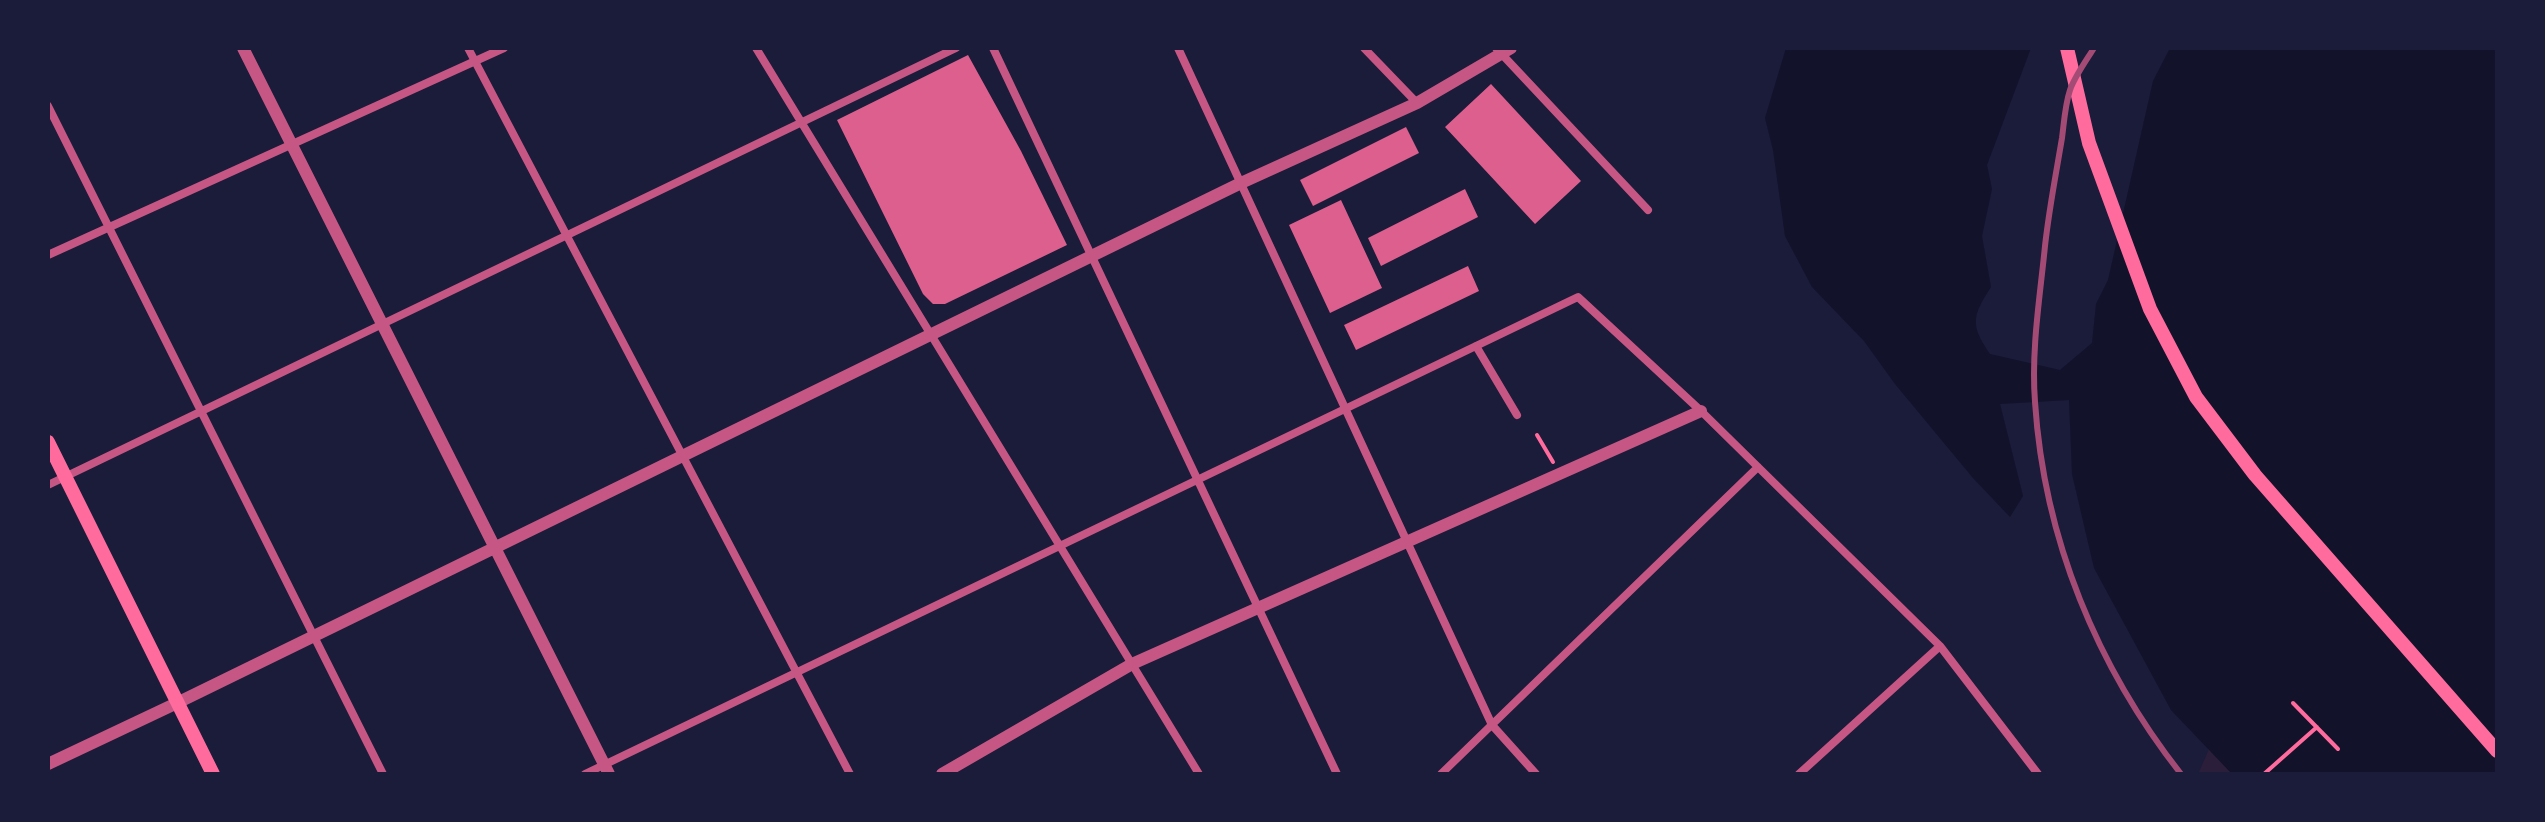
<!DOCTYPE html>
<style>
body{margin:0}
#map{position:relative;width:2545px;height:822px;overflow:hidden;background:#1b1b3a;font-family:Signika,sans-serif}
canvas{display:block}
.frame{position:absolute;inset:0;border:50px solid #1b1b3a;pointer-events:none}
</style>
<div id="map">
<canvas width="2545" height="822"></canvas>
<div class="frame"></div>
</div>
<script>
const ctx = document.querySelector('canvas').getContext('2d');
ctx.lineJoin = 'round';
function paint(path, color) { ctx.fillStyle = color; ctx.fill(path, 'evenodd'); }
function strokePath(path, color, width, dash) { ctx.strokeStyle = color; ctx.lineWidth = width; ctx.lineCap = dash ? 'butt' : 'round'; ctx.setLineDash(dash || []); ctx.stroke(path); }
const green = new Path2D(`
 M 2209,749 L 2232,774 L 2198,774 Z`);
const water = new Path2D(`
 M 1786,48 L 2031,48 L 1987,165 L 1992,189 L 1982,236 L 1991,287 C 1972,316 1970,325 1990,354 L 2060,370 L 2092,343 L 2096,304 L 2108,280 L 2153,81 L 2170,48 L 2497,48 L 2497,774 L 2232,774 L 2171,710 L 2094,568 L 2072,474 L 2069,400 L 2000,404 L 2023,496 L 2010,517 L 1973,478 L 1895,384 L 1864,341 L 1812,287 L 1785,236 L 1773,150 L 1765,118 Z`);
const building = new Path2D(`
 M 968,55 L 1021,151 L 1067,245 L 945,304 L 933,304 L 923,294 L 837,120 Z
 M 1491,84 L 1581,181 L 1535,224 L 1445,127 Z
 M 1406,127 L 1419,153 L 1313,206 L 1300,180 Z
 M 1465,189 L 1478,217 L 1381,266 L 1368,238 Z
 M 1341,200 L 1382,288 L 1330,313 L 1289,225 Z
 M 1468,266 L 1479,291 L 1356,350 L 1344,325 Z`);
const path = new Path2D(`
 M 1537,435 L 1553,462
 M 2293,703 L 2338,749
 M 2264,774 L 2317,727`);
const minor = new Path2D(`
 M 468,48 L 850,774
 M 756,48 L 1199,774
 M 993,48 L 1337,774
 M 1178,48 L 1492,725 L 1536,774
 M 1364,48 L 1417,103
 M 1496,48 L 1648,210
 M 48,106 L 383,774
 M 48,255 L 504,48
 M 1476,346 L 1517,415
 M 48,485 L 956,48
 M 585,774 L 1578,297 L 1701,411 L 1940,646 L 2038,774
 M 1441,774 L 1758,467
 M 1799,774 L 1940,646`);
const tertiary = new Path2D(`
 M 243,48 L 609,774
 M 48,764 L 177,703 L 1241,183 L 1417,103 L 1511,48
 M 942,774 L 1132,664 L 1701,411`);
const secondary = new Path2D(`
 M 2067,48 L 2089,143 L 2150,309 L 2196,397 L 2255,475 L 2497,751
 M 48,442 L 213,774`);
const rail = new Path2D(`
 M 2094,48 C 2086,61 2075,76 2070,90 C 2065,105 2064,123 2062,138 C 2056,174 2049,209 2045,246 C 2040,297 2031,350 2035,402 C 2044,539 2097,667 2181,774`);
paint(green, '#2a1e3b');
paint(water, '#12122b');
paint(building, '#dd5f8e');
strokePath(path, '#ff6b9d', 4);
strokePath(minor, '#c65784', 8);
strokePath(tertiary, '#c65784', 12);
strokePath(secondary, '#ff6b9d', 14);
strokePath(rail, '#a44b75', 6);
</script>
